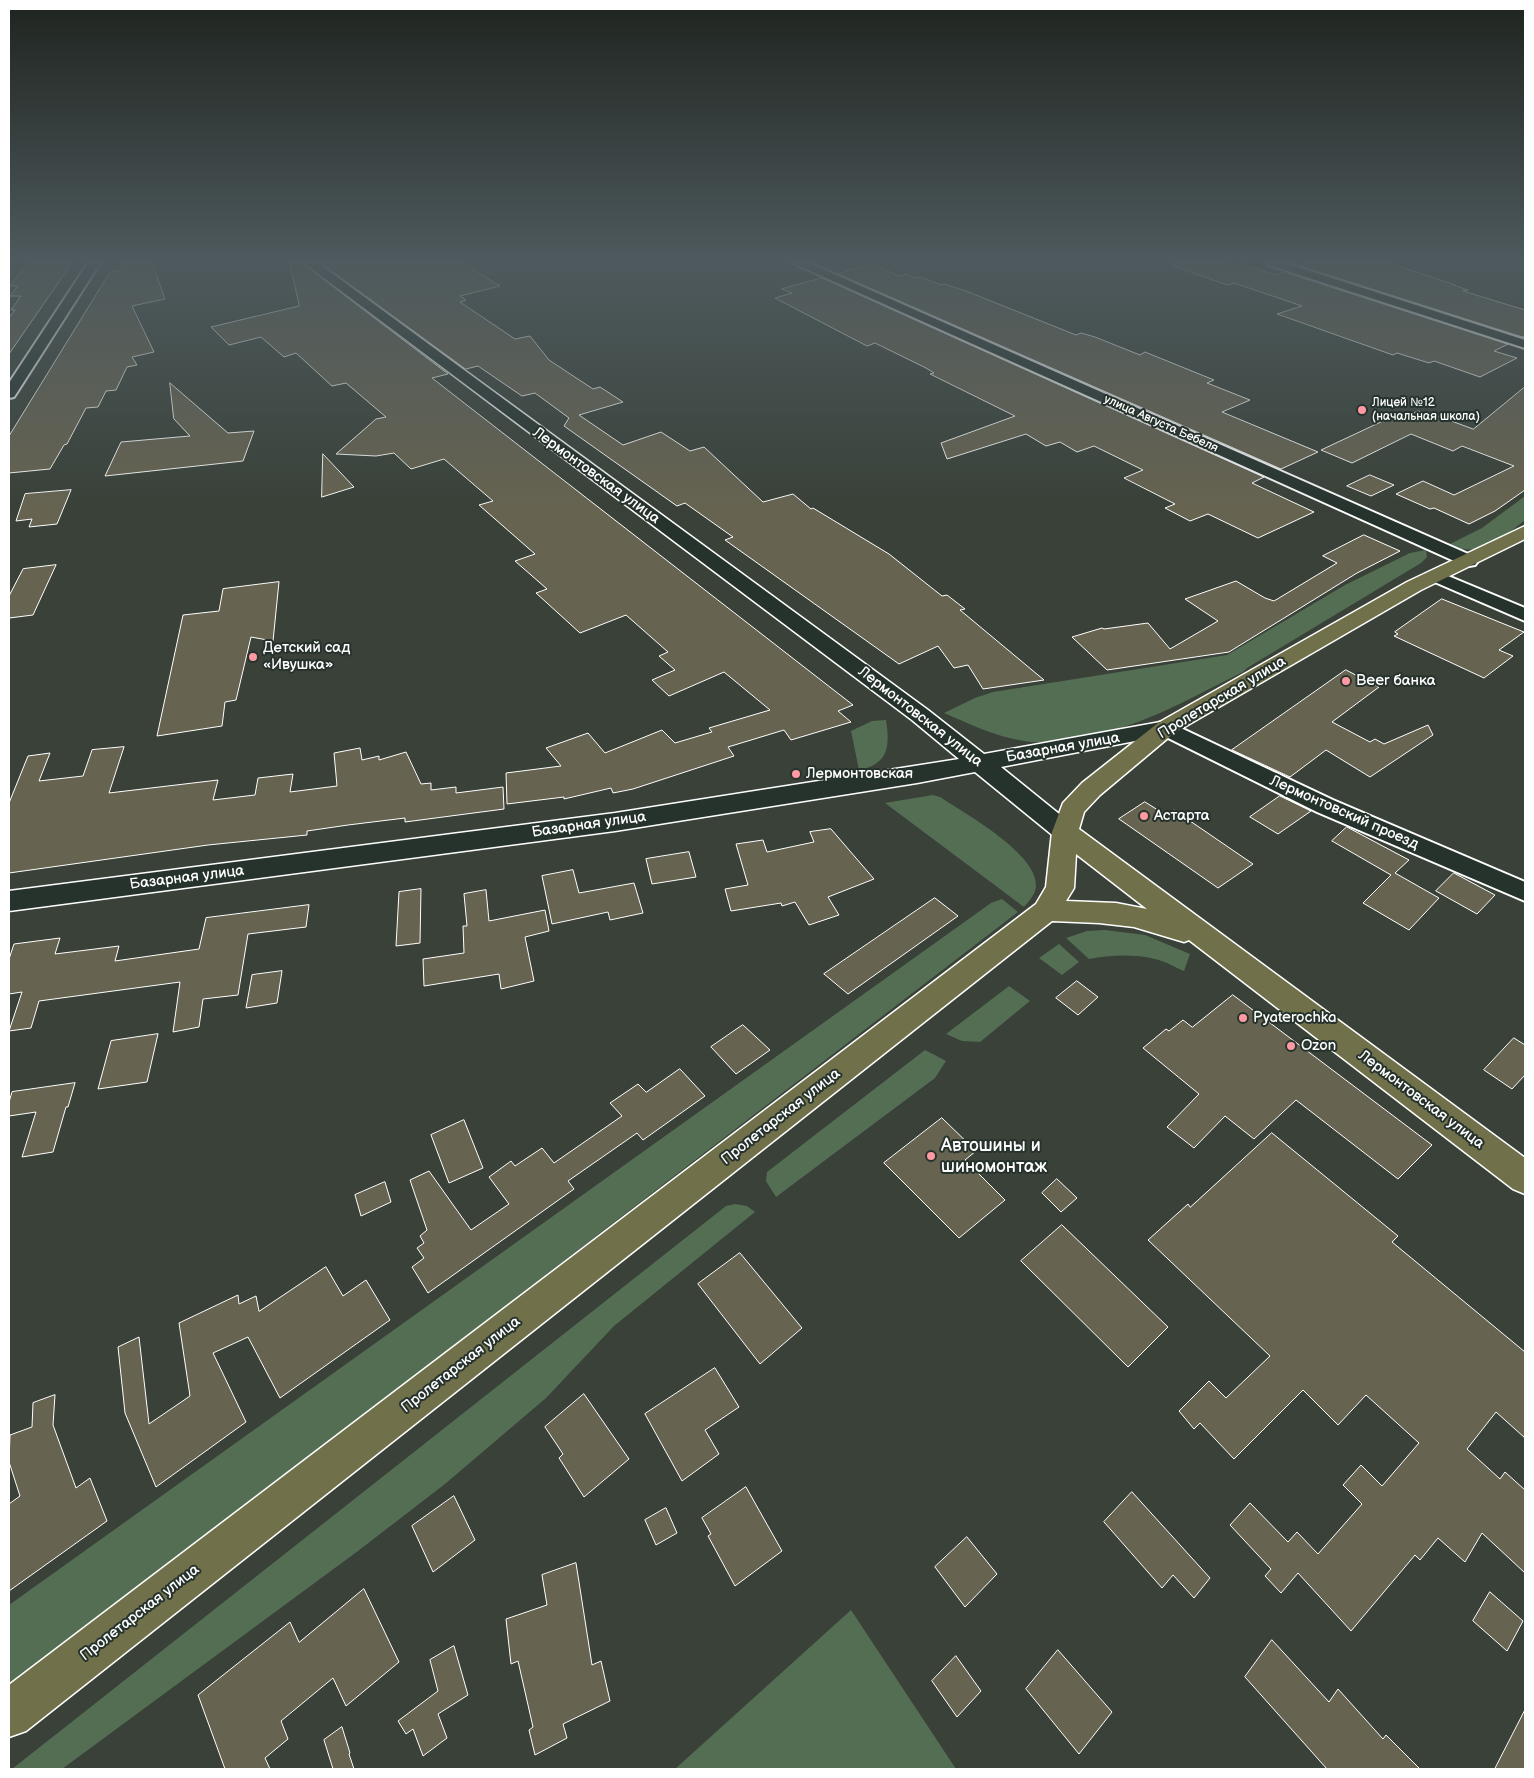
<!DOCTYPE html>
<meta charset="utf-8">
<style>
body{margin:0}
#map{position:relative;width:1534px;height:1778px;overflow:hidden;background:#394138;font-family:"Balsamiq Sans",sans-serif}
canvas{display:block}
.frame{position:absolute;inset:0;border:10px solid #fff;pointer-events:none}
</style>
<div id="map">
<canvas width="1534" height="1778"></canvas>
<div class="frame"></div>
</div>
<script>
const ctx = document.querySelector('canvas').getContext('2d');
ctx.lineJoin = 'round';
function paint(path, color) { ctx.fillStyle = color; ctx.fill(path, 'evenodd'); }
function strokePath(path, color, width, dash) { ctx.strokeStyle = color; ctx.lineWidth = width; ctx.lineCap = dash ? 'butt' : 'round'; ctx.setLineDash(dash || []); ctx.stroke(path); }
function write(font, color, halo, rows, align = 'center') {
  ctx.font = font + ' "Balsamiq Sans",sans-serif'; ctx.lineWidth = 4; ctx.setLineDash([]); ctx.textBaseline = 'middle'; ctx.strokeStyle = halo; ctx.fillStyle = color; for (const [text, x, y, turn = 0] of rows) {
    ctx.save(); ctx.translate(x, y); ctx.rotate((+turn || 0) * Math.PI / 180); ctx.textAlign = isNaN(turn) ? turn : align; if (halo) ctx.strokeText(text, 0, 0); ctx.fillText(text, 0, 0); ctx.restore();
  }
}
const green = new Path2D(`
 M 1525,496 L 1525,520 C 1498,541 1483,557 1446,546 L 1482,528 Z
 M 1426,550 L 1427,557 L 1421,563 L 1247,668 L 1243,672 C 1186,700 1137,730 1073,739 C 1056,741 1041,744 1024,741 C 996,737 970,724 944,713 L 975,698 L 993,692 L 1227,655 L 1345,585 L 1410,553 Z
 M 886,720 C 890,746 889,764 859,770 L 851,731 L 872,721 Z
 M 933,795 L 940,797 C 964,813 1039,854 1036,887 C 1035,895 1029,901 1024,907 L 885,803 Z
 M 1002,899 L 1018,912 L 9,1687 L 9,1605 L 991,903 Z
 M 1105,930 L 1145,935 L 1190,954 L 1184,971 C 1174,967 1165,961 1155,959 C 1134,954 1110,955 1089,959 L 1066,938 L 1087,931 Z
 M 1059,944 L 1079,962 L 1062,975 L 1039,958 Z
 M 1009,986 L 1030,1001 L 980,1042 L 962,1041 L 946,1034 Z
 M 925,1050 L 946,1061 L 935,1078 L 776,1197 L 766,1181 L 767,1172 Z
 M 735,1204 L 747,1206 L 755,1212 L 614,1326 L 546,1398 L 445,1484 L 358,1551 L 62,1769 L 12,1769 L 726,1206 Z
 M 851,1610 L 956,1769 L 675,1769 Z`);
const building = new Path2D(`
 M 29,263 L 72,263 L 9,354 L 9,318 L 15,310 L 11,310 L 21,296 L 10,296 L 18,286 L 10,286 Z
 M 123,263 L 152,263 L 165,299 L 132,306 L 154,352 L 132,357 L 137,365 L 127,367 L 116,390 L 106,391 L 98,407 L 86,408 L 67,444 L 64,445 L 50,469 L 9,473 L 9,436 L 110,272 L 119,271 Z
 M 290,263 L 302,263 L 448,374 L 432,378 L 853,705 L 838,711 L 851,722 L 791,740 L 784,730 L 728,747 L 734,756 L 633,789 L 613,793 L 611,788 L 564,799 L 564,797 L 507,804 L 506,773 L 561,766 L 546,748 L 588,733 L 605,753 L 662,730 L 675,743 L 712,732 L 709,728 L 770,710 L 724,672 L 669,696 L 652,680 L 675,670 L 659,656 L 668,652 L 626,615 L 580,633 L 536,593 L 547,589 L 515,561 L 535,554 L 479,505 L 493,501 L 444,459 L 411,469 L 394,453 L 376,456 L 336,454 L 376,419 L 386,417 L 346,383 L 332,386 L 296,353 L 284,357 L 261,337 L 229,345 L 211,327 L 299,306 Z
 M 321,263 L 462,263 L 500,286 L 460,296 L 466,300 L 460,302 L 515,339 L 530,336 L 549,360 L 593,389 L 600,387 L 623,402 L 579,415 L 623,445 L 661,432 L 690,451 L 704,447 L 763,502 L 793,494 L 811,509 L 813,508 L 889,554 L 942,596 L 947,595 L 965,609 L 960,610 L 1044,680 L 983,689 L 968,665 L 954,668 L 938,646 L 899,664 L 725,540 L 733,537 L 685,503 L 677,506 L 564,426 L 569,418 L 535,393 L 522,396 L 478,366 L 466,369 Z
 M 1174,263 L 1225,263 L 1234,266 L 1242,264 L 1275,275 L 1284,272 L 1508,344 L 1494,351 L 1517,358 L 1480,377 L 1434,361 L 1429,363 L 1397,353 L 1393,355 L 1277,314 L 1302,306 L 1234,283 L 1227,285 L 1174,266 Z
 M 1309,263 L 1389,263 L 1455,285 L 1453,285 L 1468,290 L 1463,291 L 1525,310 L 1525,336 L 1522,337 L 1300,266 Z
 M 872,264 L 899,276 L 906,274 L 916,278 L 921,277 L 941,285 L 944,284 L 966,291 L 1076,335 L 1081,333 L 1095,337 L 1140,355 L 1145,352 L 1214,380 L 1207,383 L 1250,400 L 1222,412 L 1318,452 L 1281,469 L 838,274 Z
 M 822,278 L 1264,477 L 1252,483 L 1314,512 L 1258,538 L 1208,514 L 1190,521 L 1165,508 L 1175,504 L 1124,478 L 1143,470 L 1094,446 L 1077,452 L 1060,442 L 1046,446 L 1026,434 L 947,459 L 941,443 L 1015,416 L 930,374 L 934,373 L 926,368 L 875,343 L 867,346 L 775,298 L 792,293 L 782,289 Z
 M 170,383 L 228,433 L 254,431 L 243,461 L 105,476 L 121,442 L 190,436 L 174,419 Z
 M 1525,387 L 1525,490 L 1495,511 L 1469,524 L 1434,508 L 1430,509 L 1396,494 L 1423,481 L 1454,495 L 1514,466 L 1462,446 L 1453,451 L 1411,434 L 1352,463 L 1321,450 L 1400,413 L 1407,416 L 1418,411 L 1424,413 L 1427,412 L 1473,429 Z
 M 323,454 L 354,487 L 322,497 Z
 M 1370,475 L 1394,485 L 1371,496 L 1347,486 Z
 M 71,490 L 57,524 L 29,527 L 32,519 L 16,521 L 25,494 Z
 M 1364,535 L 1400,551 L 1357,573 L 1229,652 L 1107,670 L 1072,637 L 1102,628 L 1104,629 L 1148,623 L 1170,649 L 1218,621 L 1185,599 L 1236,581 L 1265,598 L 1274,601 L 1337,563 L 1323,556 Z
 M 56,565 L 33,615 L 9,618 L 9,596 L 23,569 Z
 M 279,582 L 273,641 L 251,637 L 236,700 L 225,702 L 222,726 L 157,736 L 183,615 L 219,611 L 223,589 Z
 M 1442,599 L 1524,632 L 1499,650 L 1513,656 L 1484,678 L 1394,636 L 1398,634 L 1395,632 Z
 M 1346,670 L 1379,687 L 1332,722 L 1370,742 L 1375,739 L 1384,744 L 1428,725 L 1433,735 L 1370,777 L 1326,750 L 1290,777 L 1232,750 Z
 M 124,747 L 109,793 L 218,780 L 213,800 L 255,795 L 258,778 L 293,774 L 290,792 L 337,786 L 334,753 L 360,748 L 362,760 L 379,756 L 379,760 L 406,752 L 421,784 L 431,783 L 431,790 L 456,787 L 456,793 L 503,787 L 504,809 L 405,822 L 405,818 L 348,825 L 307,831 L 307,835 L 208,845 L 9,873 L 9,803 L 28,756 L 50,753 L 39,781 L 83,776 L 92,750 Z
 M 1280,796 L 1311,811 L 1278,834 L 1250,817 Z
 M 1145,802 L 1166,815 L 1174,810 L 1253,864 L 1218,888 L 1119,819 Z
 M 1347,827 L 1409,860 L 1395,873 L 1439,898 L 1409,930 L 1363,903 L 1391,875 L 1332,841 Z
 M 831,829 L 874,879 L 828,897 L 839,915 L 809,925 L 795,902 L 782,906 L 781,903 L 731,911 L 725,889 L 748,885 L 736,844 L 763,840 L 767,852 L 814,842 L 810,832 Z
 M 689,852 L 696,877 L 652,884 L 646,859 Z
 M 573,870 L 579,893 L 634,883 L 643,913 L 610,920 L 608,912 L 552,924 L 542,876 Z
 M 1454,873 L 1495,895 L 1477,914 L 1436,891 Z
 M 421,889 L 420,943 L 396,946 L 399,892 Z
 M 486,890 L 489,921 L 545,910 L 549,931 L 525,937 L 534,981 L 501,989 L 499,974 L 424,986 L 423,959 L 464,953 L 463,926 L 467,926 L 464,894 Z
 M 935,898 L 958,916 L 848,994 L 824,974 Z
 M 309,905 L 306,927 L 248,934 L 238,995 L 203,999 L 199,1027 L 173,1032 L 180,982 L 39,1001 L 31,1028 L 9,1031 L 22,992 L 9,994 L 9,959 L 14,944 L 60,938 L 55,954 L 119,946 L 115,961 L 199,949 L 206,918 Z
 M 282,971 L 277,1003 L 246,1008 L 252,975 Z
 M 1077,981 L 1098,997 L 1078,1015 L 1056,998 Z
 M 1233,995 L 1432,1145 L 1398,1179 L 1296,1100 L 1254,1139 L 1225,1116 L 1194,1148 L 1167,1127 L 1199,1094 L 1143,1048 L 1166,1029 L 1169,1031 L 1183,1020 L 1192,1027 Z
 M 743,1025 L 770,1050 L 736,1074 L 711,1047 Z
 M 158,1034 L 147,1082 L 98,1089 L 111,1041 Z
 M 1514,1038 L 1525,1045 L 1525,1075 L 1512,1089 L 1484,1070 Z
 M 680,1069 L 705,1096 L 643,1140 L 637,1133 L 568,1181 L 574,1189 L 428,1293 L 412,1267 L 424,1258 L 417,1248 L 424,1243 L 420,1236 L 427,1230 L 410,1180 L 429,1171 L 471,1230 L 509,1204 L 489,1177 L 511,1161 L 515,1166 L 542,1148 L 554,1163 L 622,1116 L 610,1103 L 638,1084 L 646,1092 Z
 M 75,1083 L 68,1107 L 66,1107 L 53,1152 L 22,1157 L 36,1112 L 9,1116 L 9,1102 L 12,1092 Z
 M 942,1118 L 976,1151 L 965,1160 L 1005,1200 L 959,1238 L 884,1163 Z
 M 464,1120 L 483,1168 L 449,1183 L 431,1135 Z
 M 1272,1133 L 1398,1236 L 1392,1242 L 1525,1352 L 1525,1438 L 1496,1412 L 1467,1449 L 1500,1479 L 1505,1472 L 1525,1490 L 1525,1573 L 1482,1533 L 1465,1562 L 1438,1538 L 1420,1560 L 1415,1555 L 1351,1631 L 1298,1573 L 1281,1593 L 1265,1576 L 1271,1569 L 1230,1525 L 1250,1503 L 1288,1542 L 1297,1532 L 1318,1554 L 1362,1504 L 1343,1485 L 1361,1465 L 1382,1486 L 1419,1443 L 1366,1395 L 1338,1425 L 1303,1390 L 1234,1459 L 1200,1423 L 1194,1429 L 1179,1411 L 1209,1381 L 1226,1398 L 1270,1356 L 1148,1240 L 1188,1204 L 1190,1207 Z
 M 1057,1179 L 1077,1198 L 1061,1212 L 1042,1193 Z
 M 385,1182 L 391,1202 L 361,1216 L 355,1195 Z
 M 1062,1225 L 1168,1327 L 1128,1367 L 1021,1261 Z
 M 740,1253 L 802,1328 L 760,1364 L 698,1284 Z
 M 326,1267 L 343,1296 L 366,1280 L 390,1320 L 280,1398 L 248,1337 L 213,1353 L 246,1422 L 156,1487 L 125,1413 L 118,1347 L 139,1337 L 149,1424 L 190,1396 L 179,1323 L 238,1295 L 239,1304 L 256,1296 L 259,1311 Z
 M 715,1368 L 739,1407 L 705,1430 L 719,1454 L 682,1481 L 645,1414 Z
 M 584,1394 L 629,1459 L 584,1497 L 559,1458 L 563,1454 L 545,1427 Z
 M 55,1395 L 53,1425 L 76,1488 L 90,1478 L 107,1521 L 9,1591 L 9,1504 L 20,1496 L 9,1462 L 10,1435 L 32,1427 L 33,1403 Z
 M 746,1487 L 782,1551 L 735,1586 L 708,1536 L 711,1534 L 702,1518 Z
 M 1132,1492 L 1210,1578 L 1194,1598 L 1173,1575 L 1162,1588 L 1104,1522 Z
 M 454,1496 L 475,1540 L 433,1572 L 412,1526 Z
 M 666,1508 L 677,1533 L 656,1545 L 645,1520 Z
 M 967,1537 L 997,1574 L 965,1607 L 935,1567 Z
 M 576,1563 L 592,1665 L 601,1661 L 610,1701 L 563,1724 L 567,1738 L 535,1755 L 529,1730 L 533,1727 L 518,1661 L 511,1664 L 506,1619 L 547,1605 L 542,1575 Z
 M 364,1589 L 399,1662 L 346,1706 L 333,1678 L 281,1721 L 288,1739 L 265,1758 L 270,1769 L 225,1769 L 198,1695 L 290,1622 L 299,1642 Z
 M 1490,1592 L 1523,1621 L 1507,1651 L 1473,1621 Z
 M 1272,1640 L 1329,1702 L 1338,1689 L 1383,1739 L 1386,1735 L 1420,1769 L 1327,1769 L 1245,1677 Z
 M 454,1646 L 468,1695 L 438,1714 L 447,1738 L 423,1756 L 413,1729 L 406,1734 L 398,1721 L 438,1691 L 430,1660 Z
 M 1058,1650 L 1112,1712 L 1079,1754 L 1026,1689 Z
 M 956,1656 L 981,1691 L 957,1717 L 932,1681 Z
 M 1525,1710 L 1525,1769 L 1495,1769 Z
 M 342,1727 L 350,1753 L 349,1754 L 354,1769 L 333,1769 L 324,1740 Z`);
const minor = new Path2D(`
 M 88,263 L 100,263 L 16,394 L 14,397 L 9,398 L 9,383 Z
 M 793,263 L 809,263 L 1475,557 L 1478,561 L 1475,565 L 1469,566 L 1463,565 Z
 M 1267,263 L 1285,263 L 1525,340 L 1525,348 L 1269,265 Z
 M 1436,571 L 1525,608 L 1525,621 L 1430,580 L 1427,576 L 1430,572 Z
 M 1166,721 L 1333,800 L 1525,882 L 1525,901 L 1317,812 L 1158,733 L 1155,728 L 1158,723 Z`);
const secondary = new Path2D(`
 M 304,263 L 318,263 L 928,710 L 984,754 L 1166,721 L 1174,723 L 1178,728 L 1174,733 L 1166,735 L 1001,767 L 1074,826 L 1078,832 L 1074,838 L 1065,841 L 1056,838 L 975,772 L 917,783 L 615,831 L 9,911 L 9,891 L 615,813 L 959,759 L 912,720 Z`);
const primary = new Path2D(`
 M 1525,526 L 1525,539 L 1421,590 L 1174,733 L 1100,795 L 1084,812 L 1079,829 L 1525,1158 L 1525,1194 L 1513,1189 L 1189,940 L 1184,942 L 1134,927 L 1099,923 L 1052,921 L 26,1731 L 9,1737 L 9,1685 L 1036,904 L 1046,887 L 1052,832 L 1063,803 L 1082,783 L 1158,723 L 1407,582 ZM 1076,854 L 1147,909 L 1116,903 L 1066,901 L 1074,888 Z`);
const markers = [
 [1362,410,5,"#ff9aa2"],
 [253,657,5,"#ff9aa2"],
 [1346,681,5,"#ff9aa2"],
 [796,774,5,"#ff9aa2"],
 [1144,816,5,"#ff9aa2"],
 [1243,1018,5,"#ff9aa2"],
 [1291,1046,5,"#ff9aa2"],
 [931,1156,5,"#ff9aa2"]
];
const farPoinames = [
 ["Лицей №12",1372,403],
 ["(начальная школа)",1372,417]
];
const farStreetnames = [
 ["улица Августа Бебеля",1161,424,24]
];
const streetNames = [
 ["Лермонтовская улица",596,476,36],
 ["Пролетарская улица",1222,698,-31],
 ["Лермонтовская улица",920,717,38],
 ["Базарная улица",1063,748,-10],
 ["Лермонтовский проезд",1344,813,24],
 ["Базарная улица",589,825,-8],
 ["Базарная улица",187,878,-7],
 ["Лермонтовская улица",1421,1100,37],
 ["Пролетарская улица",781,1117,-38],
 ["Пролетарская улица",461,1365,-38],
 ["Пролетарская улица",140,1613,-38]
];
const poiNames = [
 ["Детский сад",263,648],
 ["«Ивушка»",263,665],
 ["Beer банка",1356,681],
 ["Лермонтовская",806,774],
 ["Астарта",1154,816],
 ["Pyaterochka",1253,1018],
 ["Ozon",1301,1046]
];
const nearPoinames = [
 ["Автошины и",941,1146],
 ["шиномонтаж",941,1167]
];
paint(green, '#546e54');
paint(building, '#666350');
strokePath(building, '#fff', 1);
strokePath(minor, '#fff', 4);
strokePath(secondary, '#fff', 3);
strokePath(primary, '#fff', 3);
paint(minor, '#26332d');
paint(secondary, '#26332d');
paint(primary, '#70704a');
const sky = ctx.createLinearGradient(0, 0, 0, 512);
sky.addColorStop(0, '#1f241f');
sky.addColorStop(0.51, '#4e5a5e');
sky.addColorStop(1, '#4e5a5e00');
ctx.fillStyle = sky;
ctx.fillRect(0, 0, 1534, 512);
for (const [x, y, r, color] of markers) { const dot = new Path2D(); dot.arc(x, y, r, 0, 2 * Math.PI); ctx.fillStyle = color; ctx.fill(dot); strokePath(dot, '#26332d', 2); }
write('12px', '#fff', '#26332d', farPoinames, 'left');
write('12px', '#fff', '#26332d', farStreetnames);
write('15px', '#fff', '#26332d', streetNames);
write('15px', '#fff', '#26332d', poiNames, 'left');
write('18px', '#fff', '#26332d', nearPoinames, 'left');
</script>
